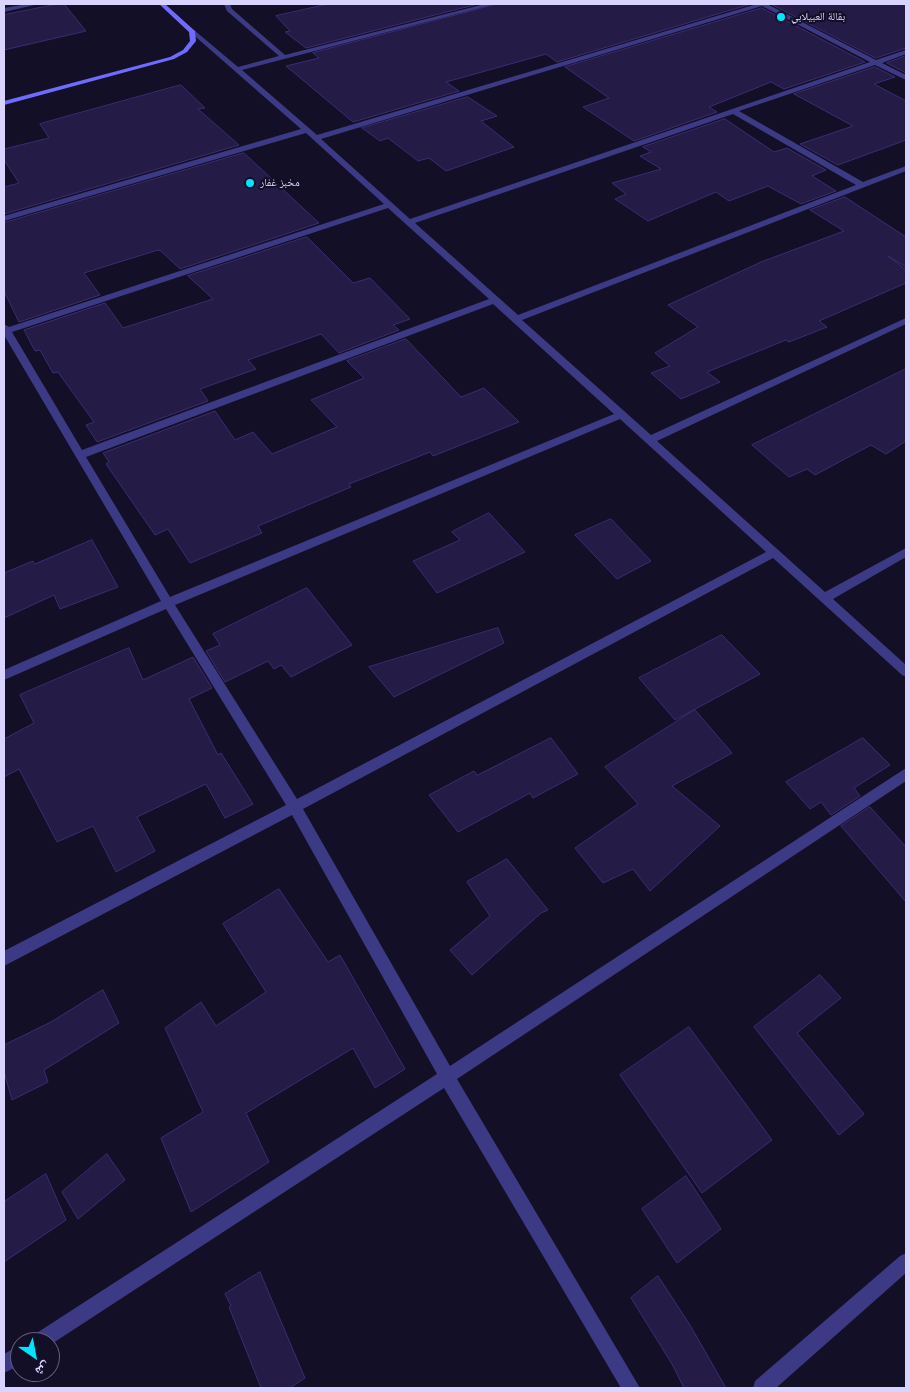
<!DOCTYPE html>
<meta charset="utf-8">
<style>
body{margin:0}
#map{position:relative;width:910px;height:1392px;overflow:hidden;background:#130f26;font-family:"Nunito Sans","Noto Naskh Arabic",sans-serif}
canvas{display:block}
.frame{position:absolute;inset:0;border:5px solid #d9d4ff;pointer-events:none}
.north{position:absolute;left:10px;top:1332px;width:50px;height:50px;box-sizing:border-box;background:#130f26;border:1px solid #625e7d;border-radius:50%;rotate:147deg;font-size:14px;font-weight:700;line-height:20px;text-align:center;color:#d9d4ff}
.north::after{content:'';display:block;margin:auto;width:18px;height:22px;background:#00e5ff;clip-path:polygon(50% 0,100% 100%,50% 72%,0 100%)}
</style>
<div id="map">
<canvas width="910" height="1392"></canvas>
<div class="frame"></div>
<div class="north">ش</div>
</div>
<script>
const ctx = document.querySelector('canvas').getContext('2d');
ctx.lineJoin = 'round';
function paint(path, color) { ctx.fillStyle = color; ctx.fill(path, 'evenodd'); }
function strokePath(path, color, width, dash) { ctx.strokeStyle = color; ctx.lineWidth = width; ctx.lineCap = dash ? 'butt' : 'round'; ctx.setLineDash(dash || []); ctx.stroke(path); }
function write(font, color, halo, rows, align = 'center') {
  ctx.font = font + ' "Nunito Sans","Noto Naskh Arabic",sans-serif'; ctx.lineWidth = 4; ctx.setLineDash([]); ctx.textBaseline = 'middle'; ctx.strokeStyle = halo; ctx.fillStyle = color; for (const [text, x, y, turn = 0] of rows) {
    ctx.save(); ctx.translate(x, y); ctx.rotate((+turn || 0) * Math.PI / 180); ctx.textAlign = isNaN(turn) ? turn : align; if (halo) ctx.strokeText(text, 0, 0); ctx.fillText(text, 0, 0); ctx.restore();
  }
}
const building = new Path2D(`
 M 58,4 L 64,4 L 86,31 L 4,50 L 4,15 Z
 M 328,4 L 478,4 L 306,48 L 285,32 L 290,31 L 276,16 Z
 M 497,4 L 751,4 L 557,62 L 546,54 L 446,82 L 459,91 L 353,122 L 286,66 L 319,58 L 313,53 Z
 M 771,4 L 906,4 L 906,48 L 876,58 Z
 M 762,8 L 865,62 L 784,89 L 771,82 L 709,107 L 717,112 L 634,141 L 583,107 L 609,98 L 565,67 Z
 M 906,56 L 906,73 L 887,63 Z
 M 875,67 L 895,77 L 874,84 L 906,101 L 906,140 L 838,165 L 800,144 L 853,126 L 794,94 Z
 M 181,85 L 205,108 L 198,109 L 239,145 L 4,214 L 4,187 L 19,183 L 4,160 L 4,149 L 49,138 L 40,124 Z
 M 468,97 L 497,116 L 481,121 L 514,147 L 446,171 L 429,158 L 418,161 L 388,138 L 380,141 L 362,128 Z
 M 725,119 L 774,152 L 787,148 L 826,170 L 812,176 L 836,191 L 801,204 L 768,186 L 729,201 L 716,192 L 648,221 L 615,199 L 626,194 L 612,183 L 661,169 L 640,156 L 651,152 L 643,147 Z
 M 244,153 L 319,223 L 180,269 L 161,251 L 158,250 L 84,273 L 100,295 L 19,322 L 4,291 L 4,223 Z
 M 845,197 L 906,237 L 906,267 L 888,256 L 906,270 L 906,283 L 819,321 L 827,327 L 789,342 L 786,340 L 707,372 L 720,382 L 681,399 L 651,373 L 670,366 L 655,353 L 698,327 L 668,305 L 761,262 L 844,231 L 810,210 Z
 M 307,237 L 353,283 L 370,278 L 410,319 L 393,325 L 399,330 L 339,353 L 321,334 L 248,360 L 256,369 L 200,389 L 208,401 L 97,442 L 86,425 L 94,422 L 58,372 L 53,373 L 40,350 L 35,351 L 24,330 L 105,303 L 123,328 L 213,299 L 188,276 Z
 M 406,339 L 461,397 L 484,388 L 519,422 L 433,456 L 430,452 L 349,484 L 351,487 L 258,526 L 262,533 L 190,563 L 168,529 L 155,535 L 106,464 L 109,462 L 103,453 L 215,411 L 235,440 L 253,432 L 272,454 L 337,427 L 311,400 L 364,378 L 347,361 Z
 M 906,369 L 906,441 L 886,454 L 871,445 L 815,475 L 807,469 L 789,477 L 752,445 Z
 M 489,513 L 525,552 L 437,593 L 413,561 L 460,540 L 452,532 Z
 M 611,519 L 651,561 L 617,579 L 575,535 Z
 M 92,540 L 118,587 L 60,609 L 54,595 L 4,618 L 4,573 L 33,561 L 34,564 Z
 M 307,588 L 352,645 L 291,677 L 281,665 L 274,669 L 268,661 L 225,682 L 206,651 L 220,645 L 213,634 Z
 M 498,628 L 504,643 L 394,697 L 369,667 Z
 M 722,635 L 760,674 L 675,720 L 639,678 Z
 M 129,648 L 143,680 L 193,657 L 212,688 L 189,699 L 218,755 L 221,753 L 253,804 L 225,818 L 206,784 L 137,817 L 155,851 L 116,872 L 93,826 L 57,842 L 19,769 L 4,777 L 4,739 L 34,723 L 20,695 Z
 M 695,710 L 732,753 L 672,786 L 720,826 L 650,891 L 633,869 L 603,883 L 575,848 L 638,804 L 605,767 Z
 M 551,738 L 578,774 L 533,798 L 530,793 L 458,832 L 429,795 L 474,771 L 477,775 Z
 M 863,738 L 890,765 L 854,788 L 860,796 L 831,815 L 821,802 L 810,809 L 786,782 Z
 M 870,807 L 906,847 L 906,902 L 841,826 Z
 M 507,859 L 548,910 L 541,913 L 472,975 L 450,950 L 490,916 L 467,882 Z
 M 279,889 L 328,962 L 340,955 L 405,1069 L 375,1088 L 353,1048 L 246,1113 L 269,1162 L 191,1212 L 161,1138 L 203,1112 L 165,1028 L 201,1002 L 216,1026 L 266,992 L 223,924 Z
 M 820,975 L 841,998 L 797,1033 L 864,1114 L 839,1135 L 754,1027 Z
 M 103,990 L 119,1023 L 44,1070 L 48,1082 L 12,1100 L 4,1072 L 4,1045 L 51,1022 Z
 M 689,1027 L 772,1140 L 702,1193 L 620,1075 Z
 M 107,1154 L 125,1180 L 78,1219 L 62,1192 Z
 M 46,1174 L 66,1220 L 4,1262 L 4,1202 Z
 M 686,1176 L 721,1229 L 677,1263 L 642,1209 Z
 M 260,1272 L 305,1378 L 290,1388 L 261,1388 L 229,1307 L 231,1306 L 225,1294 Z
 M 658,1276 L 690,1325 L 726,1388 L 684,1388 L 672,1364 L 631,1298 Z`);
const minor = new Path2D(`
 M 27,4 L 39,4 L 4,12 L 4,8 Z
 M 224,4 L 230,4 L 232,9 L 285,55 L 485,4 L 495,4 L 242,70 L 317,135 L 757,4 L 767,4 L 876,60 L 906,50 L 906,54 L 882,63 L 906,75 L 906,80 L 875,65 L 739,111 L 863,182 L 906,166 L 906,171 L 522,320 L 651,435 L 906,318 L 906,324 L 657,441 L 825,592 L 906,548 L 906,557 L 833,599 L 906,665 L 906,677 L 902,675 L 773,558 L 303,809 L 450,1066 L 906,768 L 906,781 L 457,1079 L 640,1388 L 621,1388 L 444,1088 L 50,1345 L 50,1342 L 29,1342 L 32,1336 L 437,1074 L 292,815 L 4,966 L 4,951 L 286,805 L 166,609 L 4,680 L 4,670 L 161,601 L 4,335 L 4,324 L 9,327 L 384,204 L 306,133 L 4,221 L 4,216 L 301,129 L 189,31 L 194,30 L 238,67 L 279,56 L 227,11 ZM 762,6 L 870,62 L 410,219 L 321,139 ZM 733,114 L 856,185 L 518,315 L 415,223 ZM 388,208 L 489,299 L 82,450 L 12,332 ZM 493,304 L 614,414 L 170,597 L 86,457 ZM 620,419 L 766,552 L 297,799 L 175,605 Z
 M 906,1253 L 906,1273 L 776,1388 L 753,1388 L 755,1381 L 900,1256 Z
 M 20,1345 L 20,1365 L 4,1373 L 4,1354 Z`);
const secondary = new Path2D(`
 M 159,4 L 165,4 L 195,31 L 196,41 L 187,52 L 174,59 L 4,105 L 4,101 L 170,57 L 183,50 L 190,41 L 189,32 Z`);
const markers = [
 [781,17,5,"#00e5ff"],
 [250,183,5,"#00e5ff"]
];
const farPoinames = [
 ["بقالة العبيلابي",791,17],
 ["مخبز غفار",260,183]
];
paint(building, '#241b47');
strokePath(building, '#3b2d73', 1);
paint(minor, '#3d3a85');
paint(secondary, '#6f6bff');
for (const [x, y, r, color] of markers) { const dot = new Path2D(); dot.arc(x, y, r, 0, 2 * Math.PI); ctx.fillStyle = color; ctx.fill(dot); strokePath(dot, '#130f26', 2); }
write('11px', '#d9d4ff', '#130f26', farPoinames, 'left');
</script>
